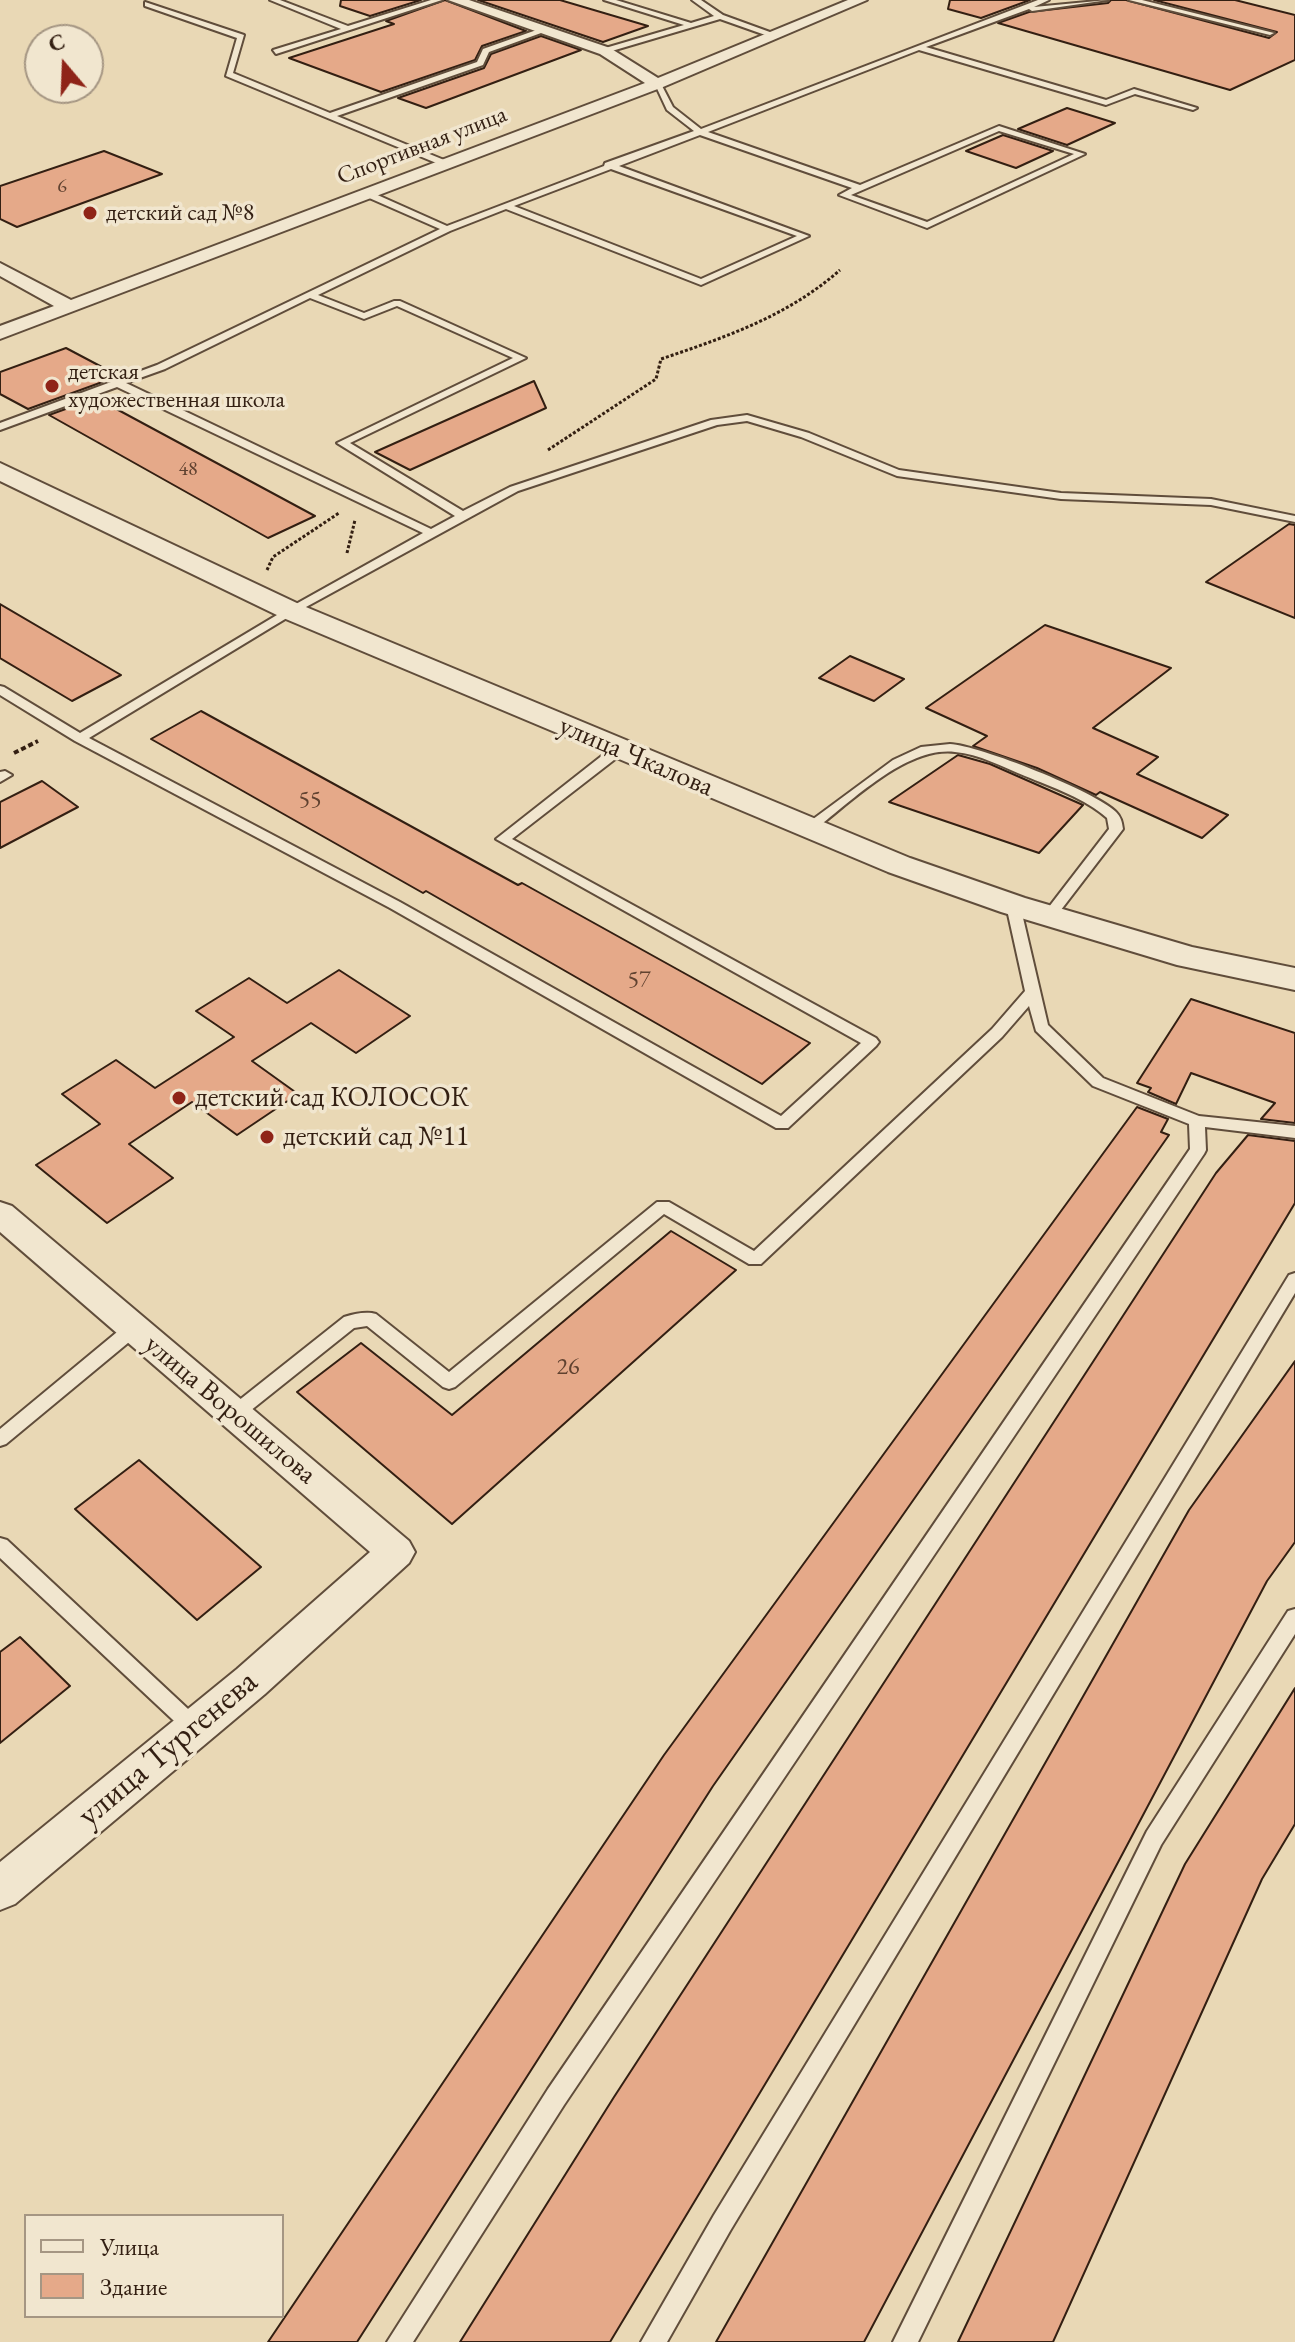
<!DOCTYPE html>
<meta charset="utf-8">
<style>
body{margin:0}
#map{position:relative;width:1295px;height:2342px;overflow:hidden;background:#e9d8b5;font-family:"EB Garamond",serif}
canvas{display:block}
.legend{position:absolute;left:24px;top:2214px;width:260px;height:104px;box-sizing:border-box;background:#f1e6cf;border:2px solid #a59683;margin:0;padding:10px 14px;list-style:none;font-size:24px;color:#331f12}
.legend li{display:flex;align-items:center;gap:16px;height:40px}
.legend b{width:40px;border:2px solid #a59683}
.north{position:absolute;left:24px;top:24px;width:80px;height:80px;box-sizing:border-box;background:#f1e6cf;border:2px solid #a59683;border-radius:50%;rotate:341deg;font-size:22px;font-weight:700;line-height:32px;text-align:center;color:#331f12}
.north::after{content:'';display:block;margin:auto;width:28px;height:36px;background:#8f2418;clip-path:polygon(50% 0,100% 100%,50% 72%,0 100%)}
</style>
<div id="map">
<canvas width="1295" height="2342"></canvas>
<ul class="legend">
<li><b style="height:10px;background:#f1e6cf"></b>Улица</li>
<li><b style="height:22px;background:#e5a989"></b>Здание</li>
</ul>
<div class="north">С</div>
</div>
<script>
const ctx = document.querySelector('canvas').getContext('2d');
ctx.lineJoin = 'round';
function paint(path, color) { ctx.fillStyle = color; ctx.fill(path, 'evenodd'); }
function strokePath(path, color, width, dash) { ctx.strokeStyle = color; ctx.lineWidth = width; ctx.lineCap = dash ? 'butt' : 'round'; ctx.setLineDash(dash || []); ctx.stroke(path); }
function write(font, color, halo, rows, align = 'center') {
  ctx.font = font + ' "EB Garamond",serif'; ctx.lineWidth = 7; ctx.setLineDash([]); ctx.textBaseline = 'middle'; ctx.strokeStyle = halo; ctx.fillStyle = color; for (const [text, x, y, turn = 0] of rows) {
    ctx.save(); ctx.translate(x, y); ctx.rotate((+turn || 0) * Math.PI / 180); ctx.textAlign = isNaN(turn) ? turn : align; if (halo) ctx.strokeText(text, 0, 0); ctx.fillText(text, 0, 0); ctx.restore();
  }
}
const building = new Path2D(`
 M 341,0 L 421,0 L 370,16 L 340,6 Z
 M 445,0 L 526,31 L 482,46 L 475,60 L 381,92 L 289,58 L 394,24 L 386,21 Z
 M 478,0 L 560,0 L 648,26 L 603,42 Z
 M 950,0 L 1030,0 L 981,18 L 948,9 Z
 M 1111,0 L 1126,0 L 1269,38 L 1277,32 L 1154,0 L 1235,0 L 1295,15 L 1295,60 L 1230,90 L 998,23 L 1029,12 L 1108,3 Z
 M 541,36 L 581,50 L 426,108 L 398,98 L 484,68 L 491,54 Z
 M 1067,108 L 1115,123 L 1067,145 L 1018,129 Z
 M 1003,135 L 1053,151 L 1016,168 L 966,151 Z
 M 104,151 L 162,174 L 17,227 L 0,219 L 0,186 Z
 M 66,348 L 119,376 L 28,409 L 0,394 L 0,372 Z
 M 534,381 L 546,408 L 410,470 L 375,452 Z
 M 96,398 L 315,516 L 268,538 L 49,415 Z
 M 1289,524 L 1295,525 L 1295,618 L 1206,582 Z
 M 0,604 L 121,675 L 72,701 L 0,658 Z
 M 1045,625 L 1171,668 L 1093,728 L 1158,757 L 1137,774 L 1228,815 L 1202,838 L 1100,792 L 1096,795 L 1037,768 L 973,746 L 987,736 L 926,708 Z
 M 850,656 L 904,679 L 874,701 L 819,678 Z
 M 201,711 L 518,885 L 522,883 L 810,1043 L 762,1084 L 426,891 L 423,893 L 151,739 Z
 M 958,755 L 990,764 L 1083,805 L 1039,853 L 889,802 Z
 M 42,781 L 78,807 L 0,848 L 0,802 Z
 M 339,970 L 410,1016 L 356,1053 L 311,1023 L 252,1061 L 298,1094 L 237,1135 L 192,1102 L 129,1144 L 173,1178 L 107,1223 L 36,1165 L 100,1124 L 62,1094 L 116,1060 L 155,1088 L 234,1037 L 196,1011 L 249,978 L 287,1003 Z
 M 1191,999 L 1295,1033 L 1295,1123 L 1261,1119 L 1275,1103 L 1191,1073 L 1176,1104 L 1148,1092 L 1151,1088 L 1137,1083 Z
 M 1137,1107 L 1168,1119 L 1161,1132 L 1169,1135 L 713,1786 L 357,2342 L 268,2342 L 664,1755 Z
 M 1248,1135 L 1295,1141 L 1295,1203 L 610,2342 L 460,2342 L 614,2097 L 1216,1173 Z
 M 671,1231 L 736,1270 L 452,1524 L 297,1392 L 361,1343 L 452,1415 Z
 M 1295,1361 L 1295,1542 L 1267,1581 L 864,2342 L 716,2342 L 1189,1510 Z
 M 139,1460 L 261,1567 L 197,1620 L 75,1509 Z
 M 20,1637 L 70,1686 L 0,1743 L 0,1652 Z
 M 1295,1688 L 1295,1824 L 1262,1879 L 1053,2342 L 958,2342 L 1185,1864 Z`);
const pathFar1 = new Path2D(`
 M 548,450 L 656,379 L 661,359 C 726,337 788,316 840,270
 M 347,553 L 355,520
 M 267,570 L 273,557 L 339,513`);
const path = new Path2D(`
 M 14,753 L 38,741`);
const service = new Path2D(`
 M 270,0 L 280,0 L 348,26 L 431,0 L 442,0 L 276,54 L 273,50 L 341,29 Z
 M 604,0 L 616,0 L 691,23 L 714,16 L 692,0 L 701,0 L 723,15 L 778,35 L 771,37 L 720,19 L 605,53 L 602,49 L 684,25 Z
 M 1038,0 L 1049,0 L 1034,7 L 1108,0 L 1032,11 L 1029,9 L 926,47 L 1106,100 L 1134,89 L 1197,108 L 1193,110 L 1135,94 L 1106,105 L 919,50 L 708,132 L 860,185 L 999,126 L 1085,154 L 927,228 L 839,195 L 852,188 L 700,135 L 619,166 L 809,236 L 701,285 L 506,209 L 450,231 L 318,295 L 364,313 L 394,301 L 400,301 L 526,358 L 350,443 L 463,511 L 510,487 L 711,420 L 747,415 L 809,433 L 899,470 L 1061,493 L 1211,499 L 1295,516 L 1295,522 L 1211,505 L 1061,499 L 897,476 L 801,437 L 747,421 L 717,425 L 518,491 L 295,613 L 89,738 L 400,902 L 781,1116 L 861,1043 L 496,839 L 613,747 L 623,747 L 623,753 L 512,839 L 876,1038 L 879,1042 L 876,1046 L 788,1128 L 776,1128 L 390,908 L 75,741 L 0,695 L 0,686 L 4,687 L 80,733 L 287,609 L 423,533 L 117,387 L 0,430 L 0,423 L 157,365 L 440,229 L 367,197 L 367,193 L 373,193 L 447,226 L 604,166 L 605,163 L 694,131 L 667,110 L 654,82 L 660,82 L 673,107 L 701,129 ZM 999,131 L 1074,154 L 927,222 L 851,195 ZM 611,169 L 797,236 L 701,279 L 514,206 ZM 310,298 L 364,319 L 397,306 L 513,358 L 337,443 L 455,516 L 431,529 L 126,383 L 165,369 Z
 M 1129,0 L 1142,0 L 1274,33 L 1270,35 Z
 M 145,2 L 244,35 L 233,73 L 330,113 L 477,62 L 483,49 L 545,27 L 552,29 L 489,52 L 483,65 L 337,116 L 449,162 L 450,164 L 446,167 L 226,76 L 237,38 L 145,6 Z
 M 950,744 C 978,745 1097,792 1116,812 C 1121,817 1122,822 1123,829 L 1054,919 L 1044,919 L 1042,916 L 1109,829 L 1107,818 C 1086,799 1052,787 1025,776 C 1003,767 979,754 955,752 C 906,746 850,803 813,831 L 803,831 L 801,828 L 893,760 L 921,747 Z
 M 5,771 L 12,775 L 0,782 L 0,772 Z
 M 1013,901 L 1020,905 L 1048,1025 L 1103,1078 L 1199,1116 L 1295,1126 L 1295,1138 L 1205,1127 L 1206,1150 L 1204,1154 L 564,2105 L 413,2342 L 387,2342 L 548,2089 L 1190,1149 L 1189,1124 L 1093,1086 L 1036,1031 L 1029,1006 L 1002,1037 L 761,1264 L 749,1264 L 664,1214 L 455,1387 L 449,1389 L 443,1387 L 367,1326 L 354,1328 L 240,1419 L 234,1421 L 228,1419 L 225,1414 L 228,1409 L 344,1317 C 354,1314 366,1311 376,1314 L 449,1372 L 657,1202 L 669,1202 L 754,1251 L 992,1029 L 1025,991 L 1006,905 Z
 M 1295,1273 L 1295,1293 L 730,2231 L 667,2342 L 641,2342 L 714,2215 L 1289,1275 Z
 M 134,1321 L 140,1323 L 143,1328 L 140,1333 L 6,1444 L 0,1446 L 0,1429 L 128,1323 Z
 M 0,1538 L 7,1540 L 202,1722 L 205,1728 L 202,1734 L 195,1737 L 188,1734 L 0,1558 Z
 M 1295,1609 L 1295,1634 L 1161,1845 L 918,2342 L 893,2342 L 1147,1831 L 1288,1611 Z`);
const minor = new Path2D(`
 M 448,0 L 469,0 L 610,48 L 658,78 L 848,0 L 867,0 L 663,87 L 0,339 L 0,326 L 54,306 L 0,276 L 0,263 L 71,300 L 645,83 L 600,54 Z
 M 0,1202 L 12,1206 L 409,1541 L 415,1552 L 409,1563 L 265,1694 L 15,1904 L 0,1910 L 0,1862 L 237,1669 L 370,1552 L 0,1232 Z`);
const tertiary = new Path2D(`
 M 0,463 L 301,605 L 910,858 L 1025,898 L 1192,947 L 1295,968 L 1295,990 L 1177,965 L 1001,912 L 888,872 L 281,617 L 0,481 Z`);
const markers = [
 [90,213,8,"#8f2418"],
 [52,386,8,"#8f2418"],
 [179,1098,8,"#8f2418"],
 [267,1137,8,"#8f2418"]
];
const farNumbernames = [
 ["6",62,187],
 ["48",188,470]
];
const farStreetnames = [
 ["Спортивная улица",422,146,-21]
];
const farPoinames = [
 ["детский сад №8",106,213],
 ["детская",68,372],
 ["художественная школа",68,400]
];
const numberNames = [
 ["55",310,800],
 ["57",639,980],
 ["26",568,1367]
];
const streetNames = [
 ["улица Чкалова",636,757,23],
 ["улица Ворошилова",230,1410,40]
];
const poiNames = [
 ["детский сад КОЛОСОК",195,1098],
 ["детский сад №11",283,1137]
];
const nearStreetnames = [
 ["улица Тургенева",168,1749,-40]
];
paint(building, '#e5a989');
strokePath(building, '#331f12', 2);
strokePath(service, '#604d3b', 4);
strokePath(minor, '#604d3b', 4);
strokePath(tertiary, '#604d3b', 4);
strokePath(pathFar1, '#331f12', 3, [3, 2]);
strokePath(path, '#331f12', 4, [5, 3]);
paint(service, '#f1e6cf');
paint(minor, '#f1e6cf');
paint(tertiary, '#f1e6cf');
for (const [x, y, r, color] of markers) { const dot = new Path2D(); dot.arc(x, y, r, 0, 2 * Math.PI); ctx.fillStyle = color; ctx.fill(dot); strokePath(dot, '#f1e6cf', 3); }
write('20px', '#604230', null, farNumbernames);
write('24px', '#331f12', '#f1e6cf', farStreetnames);
write('24px', '#331f12', '#f1e6cf', farPoinames, 'left');
write('24px', '#604230', null, numberNames);
write('28px', '#331f12', '#f1e6cf', streetNames);
write('28px', '#331f12', '#f1e6cf', poiNames, 'left');
write('34px', '#331f12', '#f1e6cf', nearStreetnames);
</script>
